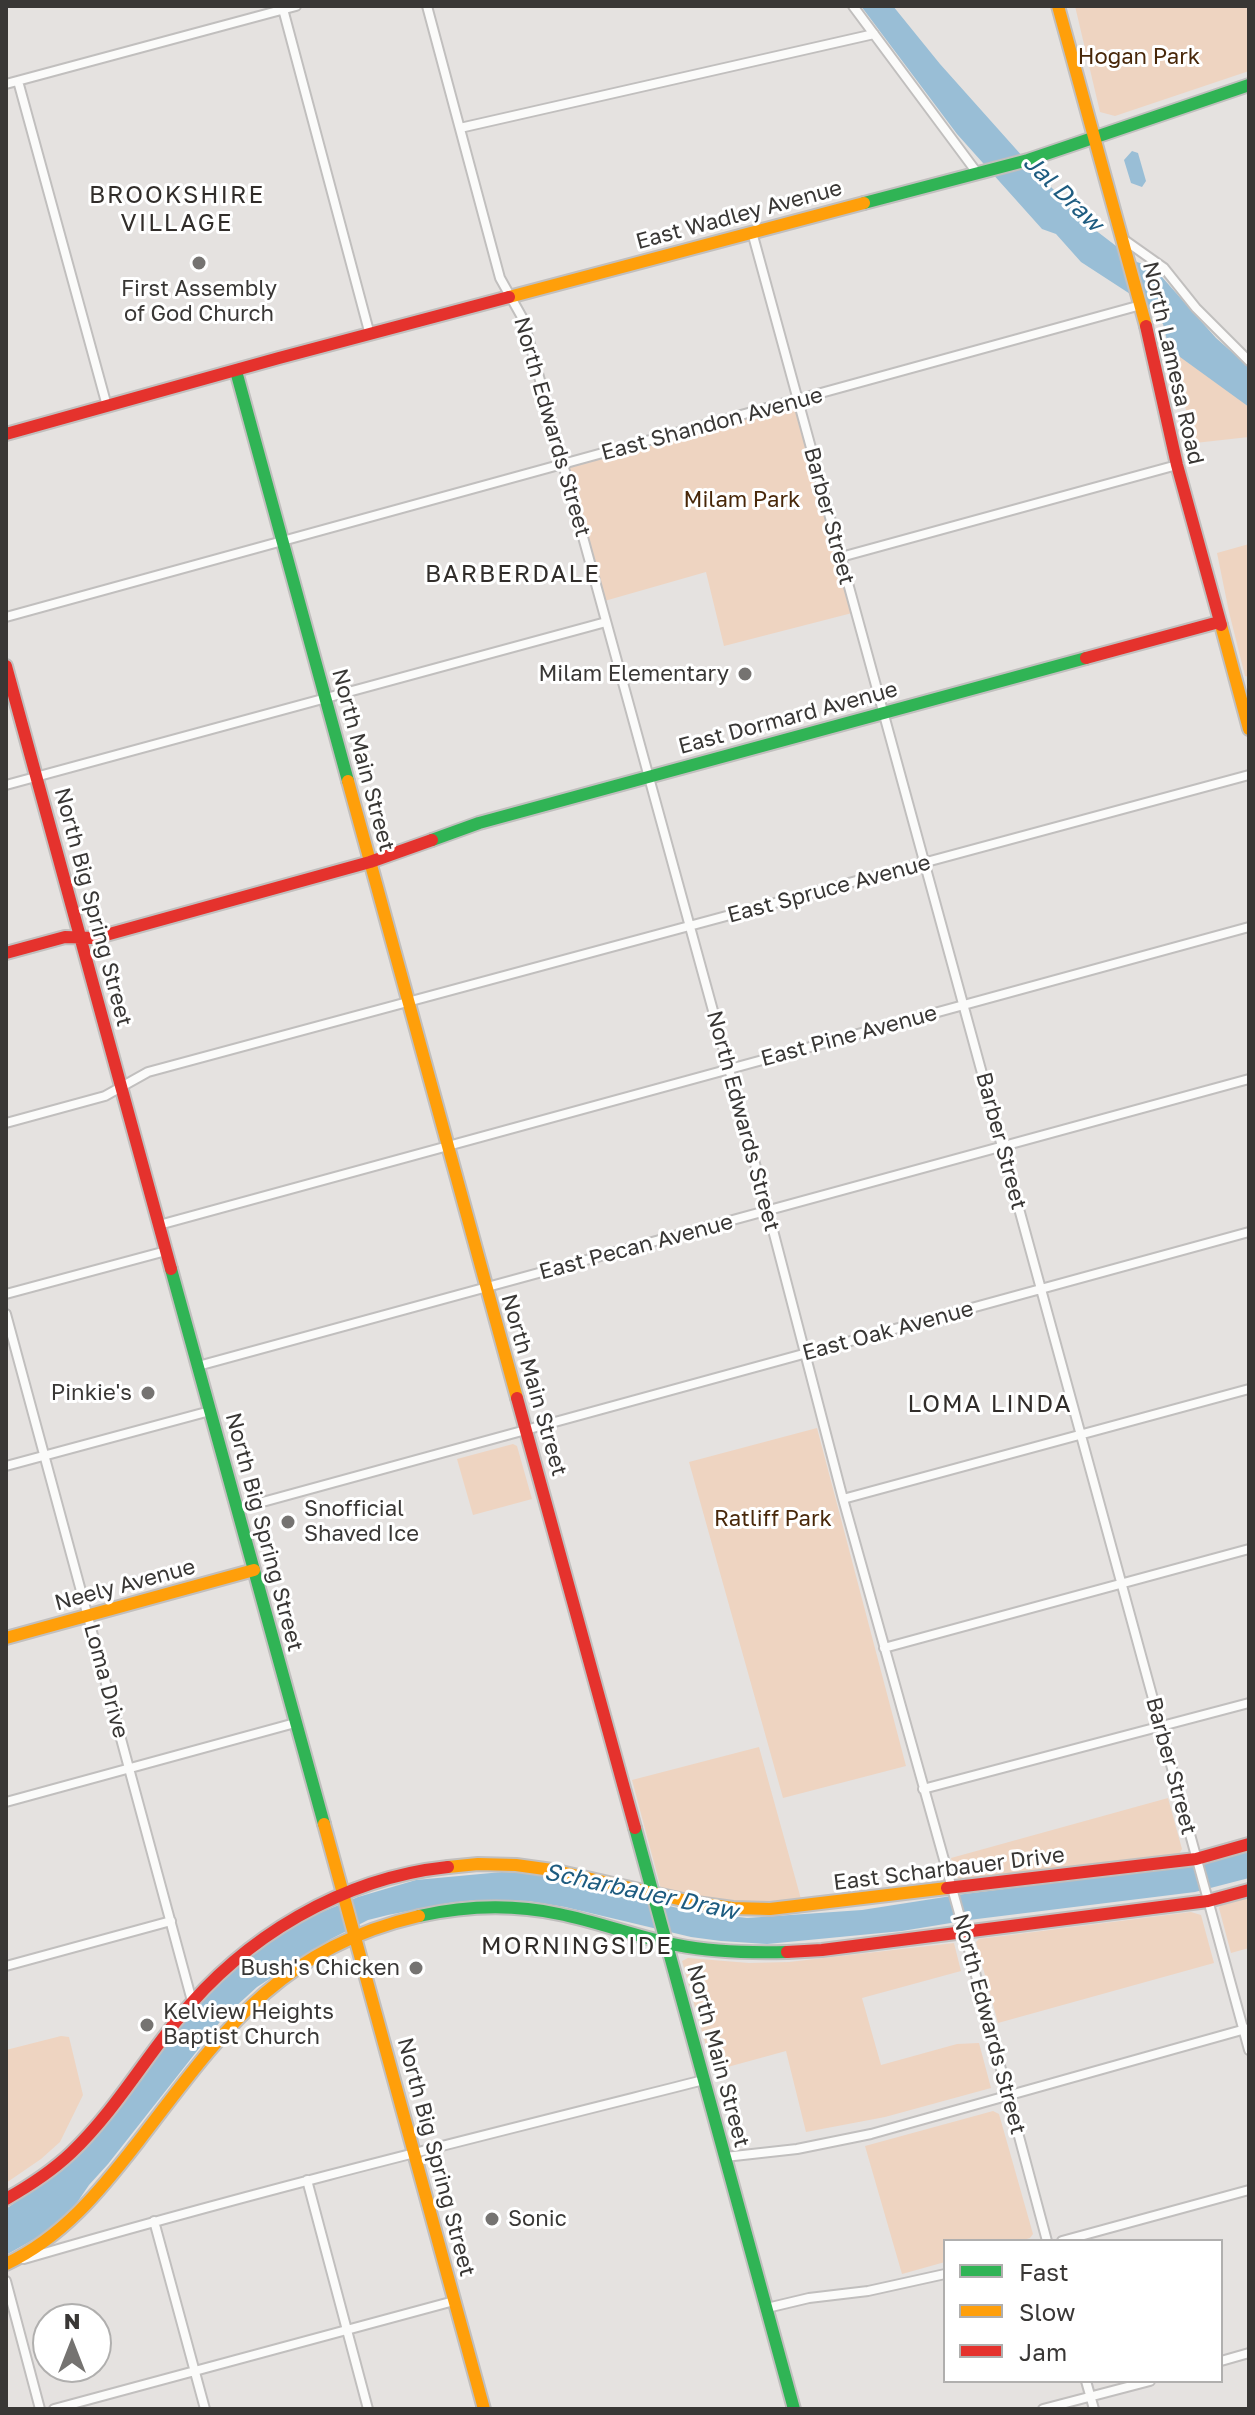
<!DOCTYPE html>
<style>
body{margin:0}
#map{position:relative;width:1255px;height:2415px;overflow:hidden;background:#e5e2e0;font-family:"Golos Text",sans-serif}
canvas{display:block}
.frame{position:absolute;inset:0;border:8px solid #393735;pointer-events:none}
.legend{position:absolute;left:943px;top:2239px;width:280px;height:144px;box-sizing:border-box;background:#fff;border:2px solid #b0afae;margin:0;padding:10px 14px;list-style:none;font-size:24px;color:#393735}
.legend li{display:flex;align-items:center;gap:16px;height:40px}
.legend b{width:40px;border:2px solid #b0afae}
.north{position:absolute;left:32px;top:2303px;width:80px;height:80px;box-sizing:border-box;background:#fff;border:2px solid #b0afae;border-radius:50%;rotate:0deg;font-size:22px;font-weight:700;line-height:32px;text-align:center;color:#393735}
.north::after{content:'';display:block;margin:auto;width:28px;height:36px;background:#757371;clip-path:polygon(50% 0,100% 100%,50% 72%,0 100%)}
</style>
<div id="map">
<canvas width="1255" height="2415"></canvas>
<div class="frame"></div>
<ul class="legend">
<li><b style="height:10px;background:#30b455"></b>Fast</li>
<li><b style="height:10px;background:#ff9f0a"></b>Slow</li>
<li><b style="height:10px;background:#e5322d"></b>Jam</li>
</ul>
<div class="north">N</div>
</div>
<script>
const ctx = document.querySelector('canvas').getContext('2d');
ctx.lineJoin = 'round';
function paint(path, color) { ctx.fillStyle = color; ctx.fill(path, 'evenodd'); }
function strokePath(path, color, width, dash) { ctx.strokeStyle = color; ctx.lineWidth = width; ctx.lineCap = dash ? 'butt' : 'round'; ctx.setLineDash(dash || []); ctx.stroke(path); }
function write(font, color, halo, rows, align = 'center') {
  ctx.font = font + ' "Golos Text",sans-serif'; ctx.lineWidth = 6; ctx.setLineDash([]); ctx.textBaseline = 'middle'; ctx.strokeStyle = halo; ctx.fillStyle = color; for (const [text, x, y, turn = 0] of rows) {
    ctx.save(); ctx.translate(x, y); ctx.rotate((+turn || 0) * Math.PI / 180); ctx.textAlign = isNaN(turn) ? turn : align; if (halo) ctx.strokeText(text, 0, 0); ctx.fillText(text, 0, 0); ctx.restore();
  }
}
const green = new Path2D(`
 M 1075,6 L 1249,6 L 1249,71 L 1115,116 L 1100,112 Z
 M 1165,281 L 1216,338 L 1249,367 L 1249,437 L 1195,443 L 1163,324 Z
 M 798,400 L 856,612 L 724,646 L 706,572 L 601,602 L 564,465 Z
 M 1249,544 L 1249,677 L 1245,676 L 1229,612 L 1217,553 Z
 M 817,1428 L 906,1766 L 783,1798 L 689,1462 Z
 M 513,1444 L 517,1446 L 532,1499 L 473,1515 L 457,1459 Z
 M 759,1747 L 801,1899 L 749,1903 L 703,1898 L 661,1889 L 632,1780 Z
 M 1168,1798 L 1182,1849 L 1179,1854 L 961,1880 L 956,1877 L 951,1858 Z
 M 1249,1894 L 1249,1948 L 1231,1953 L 1219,1908 L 1223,1901 Z
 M 1191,1912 L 1201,1915 L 1214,1963 L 998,2023 L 976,1942 L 979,1939 Z
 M 954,1943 L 961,1971 L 862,1998 L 881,2065 L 957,2044 L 979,2043 L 991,2088 L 885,2117 L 806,2132 L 786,2051 L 713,2071 L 682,1961 L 688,1958 L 749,1963 L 789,1962 Z
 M 61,2036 L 69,2037 L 83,2095 L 60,2142 L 41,2159 L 6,2183 L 6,2050 Z
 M 993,2111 L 999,2114 L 1033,2234 L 1030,2238 L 1020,2241 L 945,2241 L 945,2262 L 902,2274 L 865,2146 Z`);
const water = new Path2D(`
 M 861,6 L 893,6 L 940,64 L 1040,176 L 1090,226 L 1137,262 L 1154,268 L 1216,338 L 1249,367 L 1249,407 L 1169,349 L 1163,324 L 1144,303 L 1081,262 L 1056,234 L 1042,229 L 957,134 Z
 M 1132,151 L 1138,153 L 1146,181 L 1142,187 L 1131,183 L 1124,160 Z
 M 1249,1850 L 1249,1878 L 1195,1892 L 969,1920 L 902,1931 L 767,1944 L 721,1941 L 691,1937 L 565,1907 L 528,1901 L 478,1900 L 449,1903 L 388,1915 L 368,1920 L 331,1939 L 257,1987 L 223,2018 L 108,2164 L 89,2185 L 74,2207 L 47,2232 L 6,2255 L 6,2209 L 65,2166 L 106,2126 L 195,2006 L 242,1962 L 295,1925 L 322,1912 L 358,1897 L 416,1880 L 502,1872 L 541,1874 L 583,1880 L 620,1890 L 639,1899 L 695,1912 L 747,1918 L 862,1910 L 964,1894 L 1188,1866 Z`);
const street = new Path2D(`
 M 427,6 L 500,278 L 523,319 L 541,384 L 768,1211 L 843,1499 L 964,1931 L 1047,2241
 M 853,6 L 978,174
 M 283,9 L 370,335
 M 18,81 L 107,406
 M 6,84 L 296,6
 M 460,128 L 874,34
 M 752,232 L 1249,2050
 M 1123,239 L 1164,268 L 1196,308 L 1249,361
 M 841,557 L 1177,465
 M 6,617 L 1141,305
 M 6,785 L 606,622
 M 6,1123 L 105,1096 L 148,1072 L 1249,775
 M 159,1225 L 1249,927
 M 6,1294 L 166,1251
 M 6,1314 L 192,2001
 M 198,1366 L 1249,1079
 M 6,1466 L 210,1411
 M 843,1499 L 1249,1389
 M 237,1509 L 1249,1232
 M 884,1648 L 1249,1549
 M 923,1789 L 1249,1703
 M 6,1802 L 295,1723
 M 6,1966 L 171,1921
 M 725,2157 L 797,2149 L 871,2134 L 1249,2028
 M 307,2180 L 368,2409
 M 154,2221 L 205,2409
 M 1062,2241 L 1249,2190
 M 24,2259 C 249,2193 477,2137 704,2080
 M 6,2281 L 40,2409
 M 767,2308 L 809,2298 L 868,2291 L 945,2274
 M 1221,2361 L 1249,2353
 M 1086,2381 L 1094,2409
 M 54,2409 L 454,2301
 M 1043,2409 L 1150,2381`);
const fast = new Path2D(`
 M 864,203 L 1028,160 L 1249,85
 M 236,371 L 348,781
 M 432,840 L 479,823 L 1086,658
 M 171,1269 L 324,1824
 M 635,1828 L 794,2409
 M 419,1916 C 464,1906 513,1904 559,1914 C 599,1922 637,1937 677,1945 C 713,1952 750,1953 787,1952`);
const slow = new Path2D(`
 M 1058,6 L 1146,326
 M 509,297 L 864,203
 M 1221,625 L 1249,729
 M 348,781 L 517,1398
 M 6,1638 L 254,1570
 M 324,1824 L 484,2409
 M 448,1867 L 478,1864 L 516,1865 L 552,1870 L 696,1903 L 733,1908 L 770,1909 L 947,1888
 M 6,2264 C 63,2237 100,2191 138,2142 C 221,2034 277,1949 419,1916`);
const jam = new Path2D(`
 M 1146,326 L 1177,465 L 1221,625
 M 6,434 L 279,358 L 509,297
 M 1086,658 L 1219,622
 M 6,666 L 171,1269
 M 6,953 L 65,937 L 95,938 L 370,862 L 432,840
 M 517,1398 L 635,1828
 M 947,1888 L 1196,1859 L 1249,1844
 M 787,1952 L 822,1950 L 1208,1901 L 1249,1890
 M 6,2199 C 29,2186 52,2171 71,2153 C 113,2113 142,2063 178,2019 C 244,1937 342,1878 448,1867`);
const markers = [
 [199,263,8,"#757371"],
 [745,674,8,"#757371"],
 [148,1393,8,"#757371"],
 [288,1522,8,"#757371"],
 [416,1968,8,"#757371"],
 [147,2025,8,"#757371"],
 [492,2219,8,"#757371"]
];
const parkNames = [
 ["Hogan Park",1139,57],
 ["Milam Park",742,500],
 ["Ratliff Park",773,1519]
];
const streetNames = [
 ["East Wadley Avenue",739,215,-15],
 ["North Lamesa Road",1173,363,77],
 ["East Shandon Avenue",712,424,-15],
 ["North Edwards Street",552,427,74],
 ["Barber Street",829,516,75],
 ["East Dormard Avenue",788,718,-15],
 ["North Main Street",363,760,75],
 ["East Spruce Avenue",829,889,-15],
 ["North Big Spring Street",93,907,75],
 ["East Pine Avenue",849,1036,-15],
 ["North Edwards Street",743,1121,75],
 ["Barber Street",1001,1141,75],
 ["East Pecan Avenue",636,1247,-15],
 ["East Oak Avenue",888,1331,-15],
 ["North Main Street",534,1385,74],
 ["North Big Spring Street",264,1532,75],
 ["Neely Avenue",125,1585,-15],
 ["Loma Drive",106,1681,75],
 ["Barber Street",1171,1766,75],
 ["East Scharbauer Drive",949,1869,-7],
 ["North Edwards Street",989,2024,75],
 ["North Main Street",718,2056,75],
 ["North Big Spring Street",436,2157,75]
];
const poiNames = [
 ["First Assembly",199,289,"center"],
 ["of God Church",199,314,"center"],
 ["Milam Elementary",729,674],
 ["Pinkie's",132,1393],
 ["Snofficial",304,1509,"left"],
 ["Shaved Ice",304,1534,"left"],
 ["Bush's Chicken",400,1968],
 ["Kelview Heights",163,2012,"left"],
 ["Baptist Church",163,2037,"left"],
 ["Sonic",508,2219,"left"]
];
const waterNames = [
 ["Jal Draw",1063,193,44],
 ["Scharbauer Draw",641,1892,12]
];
const neighbourhoodNames = [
 ["BROOKSHIRE",177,195],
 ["VILLAGE",177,223],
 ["BARBERDALE",513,574],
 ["LOMA LINDA",990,1404],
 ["MORNINGSIDE",577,1946]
];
paint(green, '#eed4c1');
paint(water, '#99bed6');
strokePath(street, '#c1bfbe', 12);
strokePath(fast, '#c1bfbe', 16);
strokePath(slow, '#c1bfbe', 16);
strokePath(jam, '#c1bfbe', 16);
strokePath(street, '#fbfbfa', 8);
strokePath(fast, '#30b455', 12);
strokePath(slow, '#ff9f0a', 12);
strokePath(jam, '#e5322d', 12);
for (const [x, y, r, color] of markers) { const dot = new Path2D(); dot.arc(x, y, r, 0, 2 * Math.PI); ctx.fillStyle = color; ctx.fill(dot); strokePath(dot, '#fff', 3); }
write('22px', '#482709', '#fff', parkNames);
write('22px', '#393735', '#fff', streetNames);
write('22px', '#393735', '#fff', poiNames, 'right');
write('italic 24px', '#1e5c80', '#fff', waterNames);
ctx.letterSpacing = '2px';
write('24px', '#312d2a', '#fff', neighbourhoodNames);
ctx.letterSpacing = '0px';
</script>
